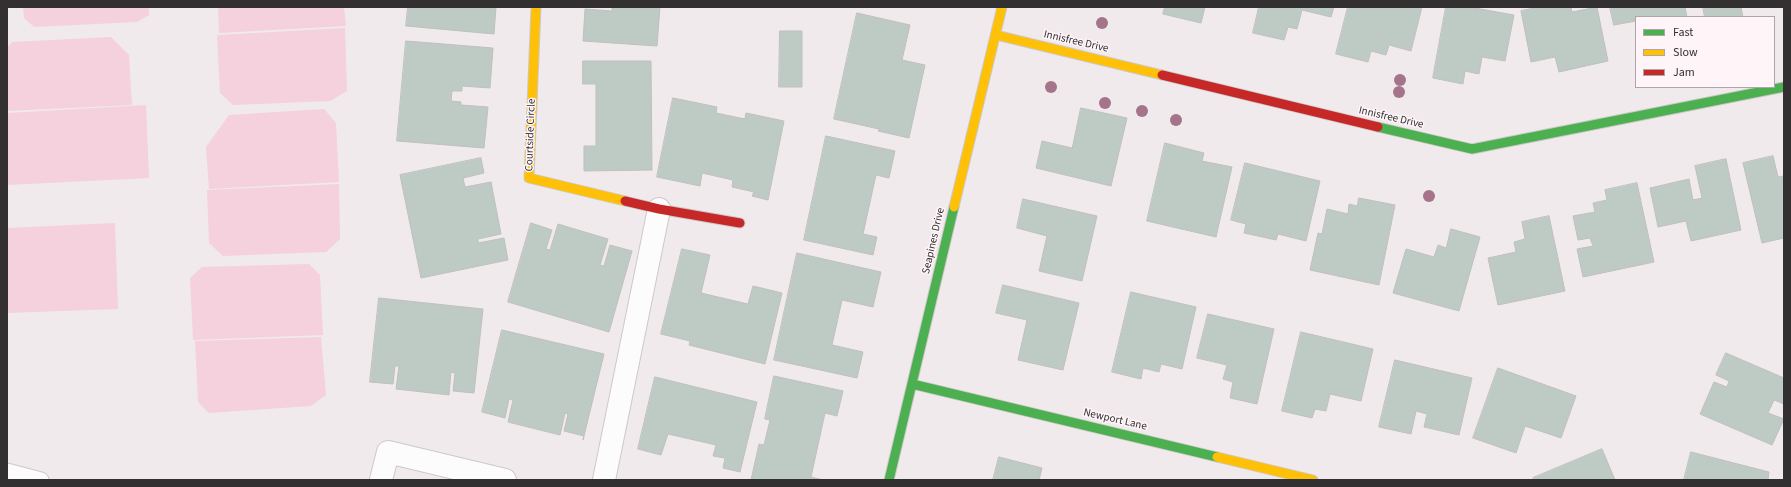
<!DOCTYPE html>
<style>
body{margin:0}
#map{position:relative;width:1791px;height:487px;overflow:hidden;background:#f0eaec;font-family:"Source Sans 3",sans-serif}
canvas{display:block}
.frame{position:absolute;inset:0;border:8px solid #333031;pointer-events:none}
.legend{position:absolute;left:1635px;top:16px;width:140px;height:72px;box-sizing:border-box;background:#fff5f8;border:1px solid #ada6a8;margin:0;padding:5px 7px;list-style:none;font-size:12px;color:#333031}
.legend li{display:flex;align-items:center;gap:8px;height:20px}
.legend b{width:20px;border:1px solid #ada6a8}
</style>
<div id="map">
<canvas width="1791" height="487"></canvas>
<div class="frame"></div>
<ul class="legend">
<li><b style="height:5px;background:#4caf50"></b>Fast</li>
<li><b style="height:5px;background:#ffc107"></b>Slow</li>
<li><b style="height:5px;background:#c62828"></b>Jam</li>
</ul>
</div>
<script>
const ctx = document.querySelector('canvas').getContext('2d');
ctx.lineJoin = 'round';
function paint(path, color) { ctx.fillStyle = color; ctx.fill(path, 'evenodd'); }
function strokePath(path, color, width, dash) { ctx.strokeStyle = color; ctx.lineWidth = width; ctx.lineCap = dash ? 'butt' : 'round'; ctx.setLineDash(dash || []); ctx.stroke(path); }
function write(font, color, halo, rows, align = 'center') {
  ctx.font = font + ' "Source Sans 3",sans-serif'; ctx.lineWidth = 3; ctx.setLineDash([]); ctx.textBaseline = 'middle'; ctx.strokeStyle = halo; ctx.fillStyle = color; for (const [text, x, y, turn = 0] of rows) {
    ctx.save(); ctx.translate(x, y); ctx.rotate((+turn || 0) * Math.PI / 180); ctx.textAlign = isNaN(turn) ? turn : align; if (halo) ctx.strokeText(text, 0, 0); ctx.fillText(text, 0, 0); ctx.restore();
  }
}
const green = new Path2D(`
 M 23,7 L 149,7 L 149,15 L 137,22 L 34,27 L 24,18 Z
 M 218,7 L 344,7 L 346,26 L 219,33 Z
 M 345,28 L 347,91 L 330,101 L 233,105 L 220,93 L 217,35 Z
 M 111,37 L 129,55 L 132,105 L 7,111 L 7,48 L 12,42 Z
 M 146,105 L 149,178 L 7,185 L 7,113 Z
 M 324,109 L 336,123 L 339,182 L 209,189 L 206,147 L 229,115 Z
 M 339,184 L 340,239 L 326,252 L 223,256 L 209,243 L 207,190 Z
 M 115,223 L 118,309 L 7,313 L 7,228 Z
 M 309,264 L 320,275 L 323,335 L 193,340 L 190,278 L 202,267 Z
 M 321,337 L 326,395 L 311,406 L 209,413 L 198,402 L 195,341 Z`);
const building = new Path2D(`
 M 408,7 L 496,7 L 494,34 L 406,26 Z
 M 612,7 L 660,7 L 657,46 L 583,41 L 585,9 L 612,11 Z
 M 1165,7 L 1205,7 L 1201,23 L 1163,14 Z
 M 1259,7 L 1334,7 L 1331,17 L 1302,10 L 1297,29 L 1288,27 L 1284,40 L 1253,33 Z
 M 1348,7 L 1422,7 L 1411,51 L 1389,45 L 1386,55 L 1371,51 L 1368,62 L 1336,54 Z
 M 1446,7 L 1469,7 L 1514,15 L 1505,61 L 1482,57 L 1479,74 L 1465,71 L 1463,84 L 1433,78 Z
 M 1540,7 L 1571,7 L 1572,12 L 1597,7 L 1608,61 L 1559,72 L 1555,57 L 1531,62 L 1521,11 Z
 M 1610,7 L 1685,7 L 1687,17 L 1636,17 L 1636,21 L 1614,25 Z
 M 1703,7 L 1741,7 L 1743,17 L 1705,17 Z
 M 857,13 L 910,25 L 902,60 L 925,65 L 909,138 L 878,131 L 879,129 L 834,119 Z
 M 780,31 L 802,31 L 802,87 L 779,87 Z
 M 406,41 L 493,48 L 490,88 L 462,86 L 462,91 L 452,91 L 451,101 L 461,102 L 461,105 L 488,107 L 484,148 L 397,141 Z
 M 583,61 L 651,61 L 652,170 L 584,171 L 584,146 L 596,146 L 596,84 L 583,84 Z
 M 673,98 L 717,107 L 716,113 L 745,119 L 746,113 L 784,121 L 768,200 L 752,196 L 754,192 L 732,187 L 733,180 L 702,173 L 700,186 L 657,177 Z
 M 1081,108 L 1127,118 L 1111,186 L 1036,168 L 1042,141 L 1072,148 Z
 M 826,136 L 895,151 L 889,178 L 876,175 L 863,234 L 877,237 L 873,255 L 804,240 Z
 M 1165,143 L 1204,153 L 1202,161 L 1232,167 L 1216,237 L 1147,221 Z
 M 1773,156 L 1778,177 L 1784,176 L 1784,238 L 1762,243 L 1743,163 Z
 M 481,158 L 484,173 L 463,178 L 465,187 L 491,182 L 501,234 L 478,239 L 478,243 L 504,238 L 508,260 L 421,278 L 400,175 Z
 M 1726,159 L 1741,230 L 1691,241 L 1686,221 L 1658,227 L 1650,188 L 1689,179 L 1693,200 L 1702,198 L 1695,166 Z
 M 1245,163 L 1320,181 L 1306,241 L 1278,234 L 1276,240 L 1244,233 L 1246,224 L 1231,220 Z
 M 1637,183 L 1654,262 L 1583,277 L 1577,249 L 1593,246 L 1590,238 L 1578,240 L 1573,216 L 1595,212 L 1593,203 L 1607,200 L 1605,190 Z
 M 1359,198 L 1395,205 L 1379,285 L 1310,270 L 1318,233 L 1322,234 L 1327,209 L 1348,214 L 1349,204 L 1357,206 Z
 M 1023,199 L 1097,216 L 1082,281 L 1039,271 L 1047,236 L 1017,228 Z
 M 1549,216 L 1565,291 L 1498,305 L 1488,258 L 1516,252 L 1514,242 L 1525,239 L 1522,222 Z
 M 531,223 L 552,230 L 546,249 L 550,250 L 558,224 L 608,239 L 600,265 L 604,266 L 610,245 L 632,251 L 609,332 L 508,302 Z
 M 1451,229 L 1480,237 L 1459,311 L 1393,293 L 1406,249 L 1434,257 L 1438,245 L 1446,248 Z
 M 682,249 L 710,255 L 701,293 L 748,304 L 753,286 L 782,293 L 765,364 L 689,345 L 690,341 L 661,334 Z
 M 797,253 L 881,272 L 873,307 L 842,300 L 832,345 L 863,352 L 857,378 L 774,360 Z
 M 1003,285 L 1079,303 L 1063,370 L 1018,360 L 1027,320 L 996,313 Z
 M 1131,292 L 1196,307 L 1182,369 L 1161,364 L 1159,372 L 1143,368 L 1141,379 L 1112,372 Z
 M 379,298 L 483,309 L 474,393 L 453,391 L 455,373 L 451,372 L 449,395 L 396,389 L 399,366 L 395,366 L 393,384 L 370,382 Z
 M 1208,314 L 1274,329 L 1257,404 L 1230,398 L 1233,382 L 1223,379 L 1227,365 L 1197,358 Z
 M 502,330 L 604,354 L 583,440 L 584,436 L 564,431 L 568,414 L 565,413 L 560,435 L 508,422 L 513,400 L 509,399 L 505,418 L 482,412 Z
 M 1301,332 L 1373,349 L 1361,401 L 1330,394 L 1326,411 L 1315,409 L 1312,418 L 1282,411 Z
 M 1726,353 L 1784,378 L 1784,404 L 1774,400 L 1768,413 L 1784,419 L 1772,445 L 1700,414 L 1714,382 L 1727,387 L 1729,381 L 1716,375 Z
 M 1395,360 L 1472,378 L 1459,435 L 1424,427 L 1427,414 L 1416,411 L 1411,434 L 1379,427 Z
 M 1498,368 L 1576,396 L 1561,438 L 1525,426 L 1516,453 L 1473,438 Z
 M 774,376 L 843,391 L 837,416 L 825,413 L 811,477 L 823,480 L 751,480 L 759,444 L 764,445 L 770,420 L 765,419 Z
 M 655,377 L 757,402 L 740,472 L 723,468 L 725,458 L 713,456 L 716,445 L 668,434 L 661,455 L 638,449 Z
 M 1602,449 L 1615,480 L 1534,480 L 1533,478 Z
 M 1691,452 L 1769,472 L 1768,480 L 1684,480 Z
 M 999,457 L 1042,468 L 1039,480 L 993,480 Z`);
const lane = new Path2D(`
 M 7,471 L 41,480`);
const street = new Path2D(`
 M 381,480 L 388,452 L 505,480
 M 604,480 L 659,209`);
const fast = new Path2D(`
 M 1378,127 L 1472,149 L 1784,87
 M 912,384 L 1217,457
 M 889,480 L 954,207`);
const slow = new Path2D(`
 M 536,7 L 529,178 L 625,201
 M 996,35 L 1162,75
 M 954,207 L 1002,7
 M 1217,457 L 1313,480`);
const jam = new Path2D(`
 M 1162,75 L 1378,127
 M 625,201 L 659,209 L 740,223`);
const trees = [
 [1102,23],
 [1400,80],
 [1051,87],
 [1399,92],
 [1105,103],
 [1142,111],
 [1176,120],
 [1429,196]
];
const streetNames = [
 ["Innisfree Drive",1076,42,13],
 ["Innisfree Drive",1391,118,13],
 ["Courtside Circle",531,135,-88],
 ["Seapines Drive",934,241,-77],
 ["Newport Lane",1115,420,13]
];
paint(green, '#f4d1dc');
paint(building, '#becbc4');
strokePath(building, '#c0bfbf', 1);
strokePath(lane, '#cdc8ca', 17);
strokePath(street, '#cdc8ca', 24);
strokePath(fast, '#cdc8ca', 11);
strokePath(slow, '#cdc8ca', 11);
strokePath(jam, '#cdc8ca', 11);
strokePath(lane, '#fdfcfc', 15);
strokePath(street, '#fdfcfc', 22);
strokePath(fast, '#4caf50', 9);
strokePath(slow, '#ffc107', 9);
strokePath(jam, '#c62828', 9);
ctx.fillStyle = '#a6748a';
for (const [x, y] of trees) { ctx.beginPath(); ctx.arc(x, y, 6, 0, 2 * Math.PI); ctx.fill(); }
write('11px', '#333031', '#fff5f8', streetNames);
</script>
